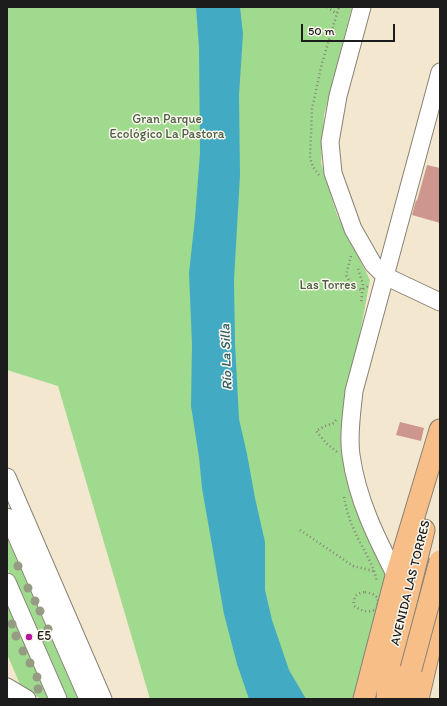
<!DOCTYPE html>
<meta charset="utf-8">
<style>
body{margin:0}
#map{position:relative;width:447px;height:706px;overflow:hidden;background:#f3e8cf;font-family:Itim,sans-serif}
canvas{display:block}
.frame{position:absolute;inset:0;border:8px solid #1c1c1c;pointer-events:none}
.scale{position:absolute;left:301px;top:24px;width:94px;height:18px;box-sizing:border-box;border:2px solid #1c1c1c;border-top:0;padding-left:5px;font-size:12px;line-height:14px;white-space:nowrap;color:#1c1c1c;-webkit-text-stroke:3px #fbf7ec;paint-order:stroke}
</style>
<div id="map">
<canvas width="447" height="706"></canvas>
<div class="frame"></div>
<div class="scale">50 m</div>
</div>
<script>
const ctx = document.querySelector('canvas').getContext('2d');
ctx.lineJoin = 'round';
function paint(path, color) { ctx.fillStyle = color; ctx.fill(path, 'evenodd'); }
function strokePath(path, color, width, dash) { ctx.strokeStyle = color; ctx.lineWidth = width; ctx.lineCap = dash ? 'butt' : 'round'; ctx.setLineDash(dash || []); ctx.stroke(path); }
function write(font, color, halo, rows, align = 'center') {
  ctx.font = font + ' Itim,sans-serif'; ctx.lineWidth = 3; ctx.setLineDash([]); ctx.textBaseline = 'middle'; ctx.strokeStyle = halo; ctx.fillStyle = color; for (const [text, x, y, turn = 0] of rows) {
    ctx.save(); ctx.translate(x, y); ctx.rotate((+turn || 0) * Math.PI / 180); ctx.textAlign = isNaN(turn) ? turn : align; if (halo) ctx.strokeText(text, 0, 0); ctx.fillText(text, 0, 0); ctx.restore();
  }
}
const green = new Path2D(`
 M 7,7 L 352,7 L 324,115 L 321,163 L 337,215 L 370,280 L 344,420 L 393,575 L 373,699 L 150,699 L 58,386 L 7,370 Z
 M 7,534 L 83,699 L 64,699 L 7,567 Z
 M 7,601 L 48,699 L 42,699 L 22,689 L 7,654 Z`);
const water = new Path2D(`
 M 196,7 L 240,7 L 243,34 L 239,95 L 240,175 L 234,280 L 235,343 L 239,419 L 247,454 L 255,498 L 265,542 L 265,590 L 272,620 L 289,670 L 306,699 L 249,699 L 237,664 L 224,614 L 202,488 L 199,457 L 191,406 L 192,345 L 189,273 L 195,218 L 200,153 L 199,48 Z`);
const building = new Path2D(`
 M 427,165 L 440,168 L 440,223 L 412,215 L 416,200 L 417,201 Z
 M 400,422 L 424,428 L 421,441 L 396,435 Z`);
const path = new Path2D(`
 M 327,7 L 337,14
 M 319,175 L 313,167 L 310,158 L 312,109 L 322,63 L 339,7
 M 351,256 L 346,275 C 351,284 352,286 362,290 L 368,286
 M 358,269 L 363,284 L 361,304
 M 336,420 L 334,423 L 325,426 L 316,431 L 326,443 L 337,452
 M 344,497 C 346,508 349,519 354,530 C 361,546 373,563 377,581
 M 300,530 L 353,566 L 374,571
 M 365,592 C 370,593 375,594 378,599 L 377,608 C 370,614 362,611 354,606 C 353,597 356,593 365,592 Z`);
const minor = new Path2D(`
 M 362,7 L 338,96 L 330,142 L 333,173 L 353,229 L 373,264 L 385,276 L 440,302
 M 7,477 L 103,699
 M 7,517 L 17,537 L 88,699
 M 396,576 C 376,537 357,499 351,455 C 348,435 352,411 354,391 L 440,72
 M 7,582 L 58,699
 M 7,687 L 27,699`);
const major = new Path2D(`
 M 364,699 L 396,576 L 440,430
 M 387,699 L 389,673 L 398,636 L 424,530
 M 401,699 L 411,669
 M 418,699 L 429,652 L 440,610`);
const majorBridge = new Path2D(`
 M 411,669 L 440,561`);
const trees = [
 [18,566],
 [28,588],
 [35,601],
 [40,611],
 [12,624],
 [48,629],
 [16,636],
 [23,651],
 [30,663],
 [37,677],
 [38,689]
];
const markers = [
 [29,637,4,"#b5179e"]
];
const parkNames = [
 ["Gran Parque",167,120],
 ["Ecológico La Pastora",167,135],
 ["Las Torres",328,286]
];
const streetNames = [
 ["AVENIDA LAS TORRES",411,583,-76]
];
const poiNames = [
 ["E5",37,637]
];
const waterNames = [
 ["Río La Silla",227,357,-92]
];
paint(green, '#9fda8e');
paint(water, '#43aac3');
paint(building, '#cd978e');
strokePath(minor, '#888276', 19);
strokePath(major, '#888276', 23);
strokePath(path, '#888276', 2.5, [1, 3]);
strokePath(minor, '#fff', 17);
strokePath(major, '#f7be88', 21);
strokePath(majorBridge, '#888276', 23, []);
strokePath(majorBridge, '#f7be88', 21);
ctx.fillStyle = '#969c83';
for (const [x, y] of trees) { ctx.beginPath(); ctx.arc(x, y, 4.5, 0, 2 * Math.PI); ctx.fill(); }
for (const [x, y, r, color] of markers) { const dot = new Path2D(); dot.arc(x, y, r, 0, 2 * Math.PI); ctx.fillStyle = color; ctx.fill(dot); strokePath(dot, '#fbf7ec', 1.5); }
write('13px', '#4a5e44', '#fbf7ec', parkNames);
write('13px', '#1c1c1c', '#fbf7ec', streetNames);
write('13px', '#1c1c1c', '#fbf7ec', poiNames, 'left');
write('italic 14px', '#2e5c67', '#fbf7ec', waterNames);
</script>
